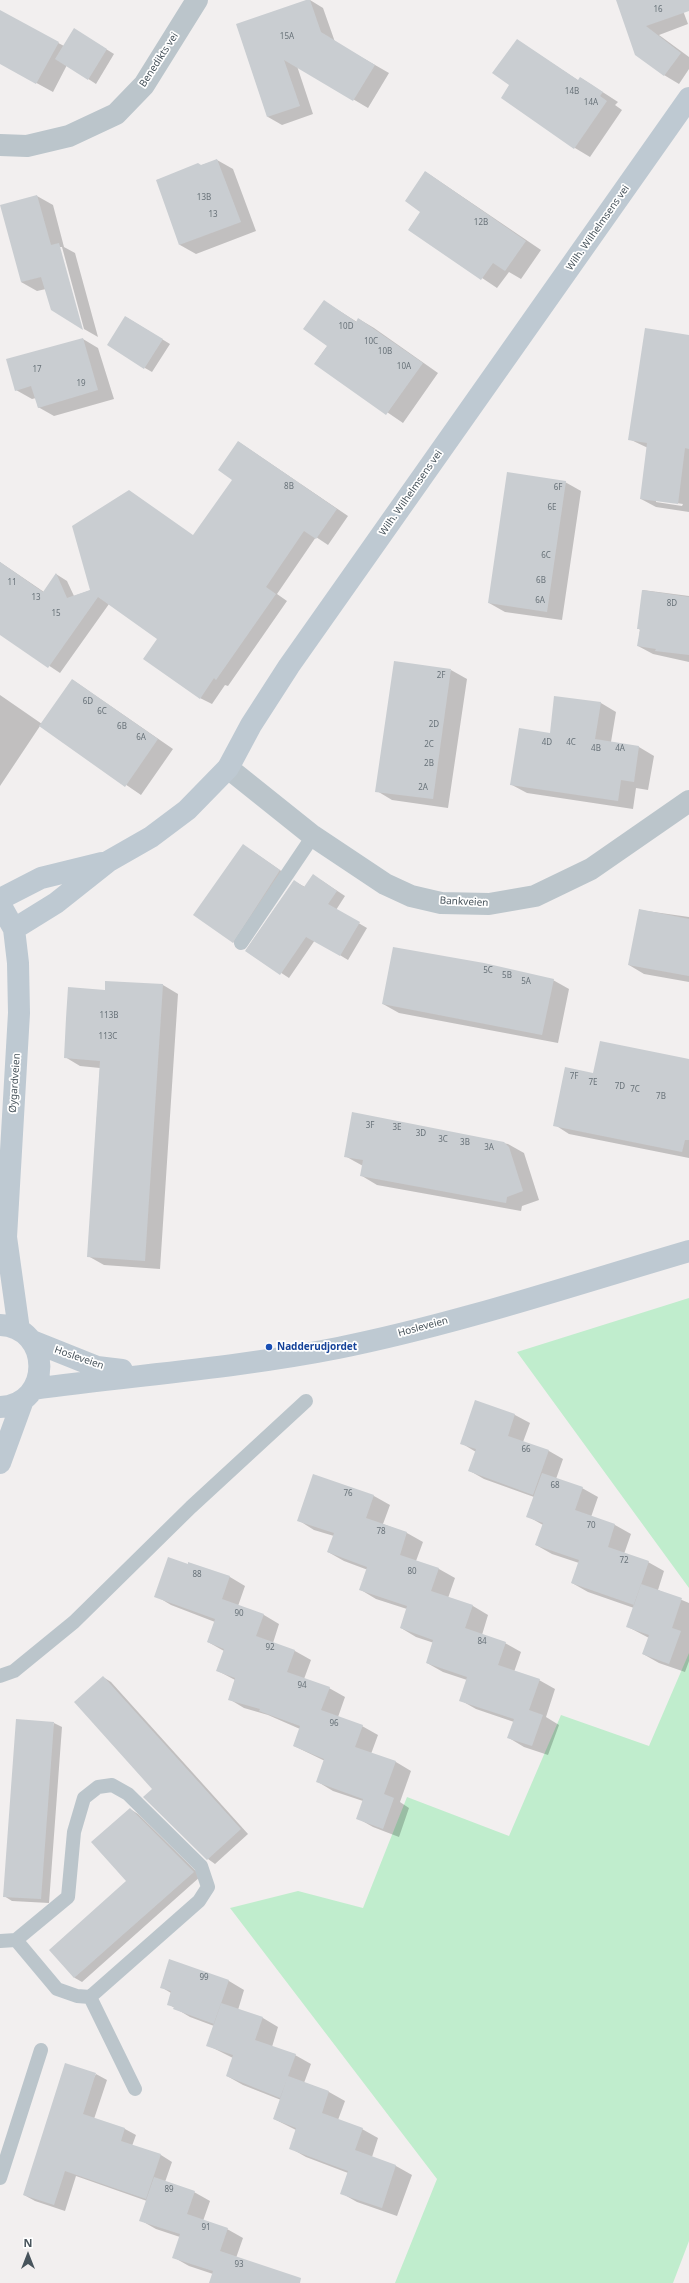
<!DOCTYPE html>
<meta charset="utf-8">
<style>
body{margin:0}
#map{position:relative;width:689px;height:2283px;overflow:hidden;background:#f2efef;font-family:"Noto Sans",sans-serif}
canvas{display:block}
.north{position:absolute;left:8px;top:2235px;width:40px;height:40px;-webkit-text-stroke:3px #fff;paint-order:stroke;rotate:0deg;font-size:11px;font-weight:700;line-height:16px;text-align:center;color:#48545c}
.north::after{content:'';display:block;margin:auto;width:14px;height:18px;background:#48545c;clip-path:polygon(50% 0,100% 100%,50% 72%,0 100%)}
</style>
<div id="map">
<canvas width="689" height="2283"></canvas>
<div class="north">N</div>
</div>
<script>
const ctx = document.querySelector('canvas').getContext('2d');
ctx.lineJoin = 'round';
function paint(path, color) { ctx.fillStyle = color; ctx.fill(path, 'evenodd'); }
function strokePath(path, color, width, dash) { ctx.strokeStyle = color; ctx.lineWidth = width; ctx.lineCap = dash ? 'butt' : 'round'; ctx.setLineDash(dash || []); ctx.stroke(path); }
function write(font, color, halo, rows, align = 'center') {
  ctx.font = font + ' "Noto Sans",sans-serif'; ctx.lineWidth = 3.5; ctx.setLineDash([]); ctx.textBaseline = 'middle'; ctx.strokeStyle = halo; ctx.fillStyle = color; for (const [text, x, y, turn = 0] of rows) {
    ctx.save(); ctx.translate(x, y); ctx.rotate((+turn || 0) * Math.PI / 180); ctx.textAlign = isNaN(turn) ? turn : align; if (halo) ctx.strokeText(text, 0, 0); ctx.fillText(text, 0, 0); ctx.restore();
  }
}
const green = new Path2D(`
 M 689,1298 L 689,1588 L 517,1352 Z
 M 689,1653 L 689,2241 L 673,2283 L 395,2283 L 437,2179 L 230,1908 L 298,1891 L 363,1908 L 407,1797 L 509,1836 L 561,1715 L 649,1746 Z`);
const shadow = new Path2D(`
 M 310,0 L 323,8 L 335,42 L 389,73 L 368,108 L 297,66 L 313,114 L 282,125 L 268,117 L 238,25 Z
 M 617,0 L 679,0 L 688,24 L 659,35 L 689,57 L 689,69 L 679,84 L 664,75 Z
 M 0,12 L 64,46 L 82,34 L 114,54 L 96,84 L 67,65 L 53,92 L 0,63 Z
 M 517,40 L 579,81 L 581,78 L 618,102 L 615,105 L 622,110 L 590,157 L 575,148 L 511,85 Z
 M 217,160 L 233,169 L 256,231 L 196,254 L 180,245 L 157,180 Z
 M 426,172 L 541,250 L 521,279 L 509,272 L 497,288 L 409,229 L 422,211 Z
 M 37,196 L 53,205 L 64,247 L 75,253 L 98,337 L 84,329 L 62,247 L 60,247 L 46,289 L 37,291 L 21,282 Z
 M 324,301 L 357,322 L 359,319 L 374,328 L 438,373 L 403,423 L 315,363 L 328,345 Z
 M 126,317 L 170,344 L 152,372 L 145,368 Z
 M 689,336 L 689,512 L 656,507 L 641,499 L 648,448 L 629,439 ZM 656,500 L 683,504 L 682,506 L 656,502 Z
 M 83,339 L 98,348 L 114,399 L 54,416 L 38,407 L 36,398 L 32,399 L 16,390 Z
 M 239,442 L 348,516 L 328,545 L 316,537 L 277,594 L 287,601 L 228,686 L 225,685 L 212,704 L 200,698 L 159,639 L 109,604 L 60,673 L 0,633 L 0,562 L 44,592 L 56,574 L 67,581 L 74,596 L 91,590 L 194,536 L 233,480 Z
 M 565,482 L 581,491 L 562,620 L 505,612 L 489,603 Z
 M 643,590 L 689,596 L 689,662 L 653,654 L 638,646 L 640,630 L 638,628 Z
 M 451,670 L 467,679 L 448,808 L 392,800 L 377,791 Z
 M 73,680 L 173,749 L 141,795 L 40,726 L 0,786 L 0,695 L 42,724 Z
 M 555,697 L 601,703 L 616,712 L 611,742 L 639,747 L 654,756 L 648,790 L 636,788 L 633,809 L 527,793 L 512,785 L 551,734 Z
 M 251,850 L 287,875 L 241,946 L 233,942 Z
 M 321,880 L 345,896 L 336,910 L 367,928 L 348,960 L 315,940 L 289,978 L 246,950 L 294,881 L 305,887 Z
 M 640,910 L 689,917 L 689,982 L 644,974 L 629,965 Z
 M 553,980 L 569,989 L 558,1043 L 399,1013 L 383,1004 Z
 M 163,985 L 178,994 L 160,1269 L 104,1265 L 88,1256 L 100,1068 L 80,1066 L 65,1057 L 106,991 Z
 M 689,1060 L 689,1158 L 569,1134 L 555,1125 L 594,1074 Z
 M 353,1114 L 508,1144 L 524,1153 L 539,1200 L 522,1206 L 521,1211 L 377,1185 L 362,1176 L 363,1166 L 345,1156 Z
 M 476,1401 L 515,1415 L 530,1423 L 523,1442 L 549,1451 L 563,1459 L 556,1479 L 582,1488 L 598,1497 L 591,1517 L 615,1525 L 631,1534 L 624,1554 L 648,1562 L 664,1571 L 658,1590 L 689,1603 L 689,1661 L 685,1672 L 659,1663 L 643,1654 L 649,1638 L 628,1627 L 634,1608 L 588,1592 L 572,1583 L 579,1563 L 552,1554 L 536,1545 L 543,1525 L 527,1516 L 534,1497 L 484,1479 L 470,1471 L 476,1452 L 461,1443 Z
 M 314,1475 L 374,1496 L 390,1505 L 383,1524 L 407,1533 L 423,1542 L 416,1561 L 439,1569 L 455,1578 L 448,1598 L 473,1606 L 488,1615 L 482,1635 L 505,1643 L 521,1652 L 514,1672 L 539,1680 L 555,1689 L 546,1717 L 559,1725 L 548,1755 L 524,1747 L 509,1738 L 514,1722 L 476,1709 L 460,1700 L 467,1680 L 443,1672 L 427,1663 L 434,1643 L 416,1637 L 401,1628 L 407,1609 L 376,1599 L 361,1590 L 368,1570 L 344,1561 L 328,1552 L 334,1536 L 314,1530 L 298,1520 Z
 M 189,1563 L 230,1577 L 245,1586 L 238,1606 L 264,1615 L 279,1624 L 273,1643 L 295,1651 L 311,1660 L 304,1679 L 329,1688 L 345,1697 L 338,1717 L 362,1726 L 378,1735 L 371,1754 L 396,1762 L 411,1771 L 400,1802 L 409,1808 L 399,1837 L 373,1827 L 357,1818 L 363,1801 L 333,1791 L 318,1782 L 325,1761 L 294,1746 L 300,1729 L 268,1715 L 244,1708 L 229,1699 L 235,1680 L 218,1671 L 224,1651 L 208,1642 L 215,1622 L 171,1605 L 156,1596 Z
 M 103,1677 L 111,1682 L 248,1834 L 215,1864 L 208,1859 L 154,1789 Z
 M 54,1723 L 62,1727 L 49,1903 L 12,1901 L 4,1896 Z
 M 130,1809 L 138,1814 L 201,1876 L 82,1982 L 75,1978 L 50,1950 L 128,1882 Z
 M 170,1961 L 229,1981 L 244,1990 L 238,2010 L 263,2018 L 278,2027 L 272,2047 L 295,2055 L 311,2064 L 304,2083 L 329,2092 L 345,2101 L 338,2120 L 362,2129 L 378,2138 L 372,2157 L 396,2166 L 412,2175 L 397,2216 L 357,2202 L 341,2193 L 348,2173 L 306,2157 L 290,2148 L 296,2130 L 274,2119 L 281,2100 L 243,2085 L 227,2076 L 233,2058 L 207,2045 L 214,2026 L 190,2017 L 168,2004 L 171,1993 L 161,1987 Z
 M 96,2074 L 107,2080 L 94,2119 L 125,2129 L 136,2135 L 132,2146 L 161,2155 L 172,2162 L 165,2182 L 194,2192 L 210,2201 L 203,2221 L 227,2229 L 243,2238 L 236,2258 L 283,2283 L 210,2283 L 213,2274 L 189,2266 L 173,2257 L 180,2237 L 156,2229 L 140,2220 L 147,2201 L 76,2176 L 65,2211 L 35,2201 L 24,2195 Z`);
const building = new Path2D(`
 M 306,0 L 310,0 L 321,32 L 375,65 L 353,101 L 284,60 L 300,106 L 267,117 L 236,24 Z
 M 616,0 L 689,0 L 689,11 L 646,26 L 681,53 L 664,76 L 635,55 Z
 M 0,10 L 59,42 L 36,84 L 0,64 Z
 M 74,28 L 107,49 L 88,80 L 55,59 Z
 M 517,39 L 578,80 L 580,77 L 591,84 L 603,92 L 600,96 L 607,101 L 574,149 L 501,98 L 509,85 L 492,73 Z
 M 217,159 L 241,222 L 179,245 L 156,180 L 198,163 L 201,165 Z
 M 425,171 L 526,241 L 505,271 L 493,263 L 481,280 L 408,230 L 420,212 L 405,201 Z
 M 37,195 L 51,245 L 59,243 L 83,330 L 51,310 L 41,277 L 21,282 L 0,205 Z
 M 324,300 L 356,322 L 358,318 L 423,363 L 386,415 L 314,364 L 327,346 L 303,329 Z
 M 125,316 L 163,339 L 144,369 L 107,345 Z
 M 645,328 L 689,335 L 689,449 L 685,448 L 678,504 L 640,499 L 647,443 L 628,440 Z
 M 83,338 L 98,390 L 38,408 L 31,386 L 15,391 L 6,359 Z
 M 238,441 L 337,509 L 316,539 L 304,531 L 266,587 L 276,594 L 216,680 L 214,678 L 200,699 L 143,659 L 157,639 L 98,597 L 48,668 L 0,635 L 0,562 L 43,592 L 56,573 L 67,598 L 90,590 L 72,526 L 129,490 L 193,535 L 232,480 L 218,470 Z
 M 507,472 L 566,481 L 547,612 L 488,603 Z
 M 642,590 L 689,597 L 689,655 L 655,651 L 656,649 L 637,646 L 640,629 L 637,629 Z
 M 394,661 L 451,669 L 433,799 L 375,792 Z
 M 72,679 L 158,739 L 125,787 L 39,726 Z
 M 554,696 L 601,702 L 595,739 L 639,746 L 634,782 L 621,780 L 618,801 L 510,785 L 519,728 L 550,733 Z
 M 243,844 L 280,870 L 233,943 L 193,915 Z
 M 313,874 L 337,891 L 328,904 L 360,922 L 340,956 L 306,937 L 280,975 L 245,951 L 294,880 L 304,887 Z
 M 639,909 L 689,919 L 689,976 L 628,965 Z
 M 393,947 L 484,963 L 554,979 L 542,1035 L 382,1004 Z
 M 105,981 L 163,984 L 145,1261 L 87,1257 L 100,1061 L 64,1058 L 66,1018 L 68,987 L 105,990 Z
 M 600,1041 L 689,1059 L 689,1140 L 685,1140 L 682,1152 L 553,1126 L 565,1067 L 593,1073 Z
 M 352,1112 L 504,1142 L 509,1147 L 523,1191 L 507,1197 L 506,1203 L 360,1176 L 363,1160 L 344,1157 Z
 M 475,1400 L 515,1414 L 508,1436 L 549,1450 L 533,1495 L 468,1471 L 476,1449 L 460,1444 Z
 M 542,1473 L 583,1487 L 575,1510 L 615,1524 L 608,1547 L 649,1561 L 634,1605 L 571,1583 L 579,1560 L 535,1545 L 543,1523 L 526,1517 Z
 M 313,1474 L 374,1495 L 366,1518 L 407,1532 L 400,1555 L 439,1568 L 431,1591 L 473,1605 L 465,1628 L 506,1642 L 498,1665 L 540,1679 L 529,1710 L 543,1715 L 532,1746 L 507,1738 L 514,1719 L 459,1701 L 467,1677 L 426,1663 L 433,1640 L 400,1628 L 407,1606 L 359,1590 L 367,1567 L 327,1552 L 334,1533 L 297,1521 Z
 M 168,1557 L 188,1564 L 188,1562 L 230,1576 L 215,1619 L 154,1597 Z
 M 641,1584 L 682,1598 L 672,1628 L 681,1631 L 669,1664 L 642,1654 L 649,1635 L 626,1627 Z
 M 222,1599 L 264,1614 L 256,1636 L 295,1650 L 287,1672 L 330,1687 L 321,1710 L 363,1725 L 355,1747 L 396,1761 L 384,1794 L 394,1798 L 383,1829 L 356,1819 L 363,1799 L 316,1782 L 324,1759 L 293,1746 L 300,1726 L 259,1711 L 260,1709 L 228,1700 L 235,1678 L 216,1671 L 224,1649 L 207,1642 Z
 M 103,1676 L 241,1829 L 207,1860 L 143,1797 L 152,1789 L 74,1702 Z
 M 16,1719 L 54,1722 L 41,1899 L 3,1897 Z
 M 130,1808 L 194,1872 L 74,1978 L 49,1950 L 126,1881 L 91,1842 Z
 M 169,1959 L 229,1980 L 214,2024 L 173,2009 L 174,2007 L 167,2005 L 171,1991 L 160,1988 Z
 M 221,2003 L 263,2017 L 255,2040 L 296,2054 L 280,2098 L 226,2076 L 233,2055 L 206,2046 Z
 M 65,2063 L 96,2073 L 83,2114 L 125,2128 L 121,2141 L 161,2154 L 146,2199 L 65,2171 L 54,2205 L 23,2195 Z
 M 288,2076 L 329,2091 L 322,2113 L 363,2128 L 355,2150 L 396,2165 L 382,2208 L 340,2194 L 348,2171 L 289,2149 L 296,2128 L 273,2119 Z
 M 154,2177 L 195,2191 L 187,2214 L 228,2228 L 220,2251 L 301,2278 L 300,2283 L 209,2283 L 213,2271 L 172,2258 L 180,2234 L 139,2221 Z`);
const lane = new Path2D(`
 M 241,943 L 313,836
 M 0,1676 L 14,1671 L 74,1622 L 191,1507 L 306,1401
 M 0,1941 L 16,1940 L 68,1897 L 74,1832 L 84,1798 L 98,1787 L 112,1785 L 128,1794 L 201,1866 L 208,1887 L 199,1901 L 90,1997 L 77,1996 L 57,1989 L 16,1940
 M 90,1997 L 135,2089
 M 0,2178 L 41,2050`);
const street = new Path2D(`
 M 0,145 L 27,146 L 69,136 L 116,114 L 144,85 L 197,0
 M 228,768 L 313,836 L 385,884 L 411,896 L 441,903 L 489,904 L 535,896 L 591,869 L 689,801`);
const secondary = new Path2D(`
 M 0,899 L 41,878 L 102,863
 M 0,904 L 14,929 L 18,963 L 19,1013 L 6,1237 L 19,1330
 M 14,929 L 56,903 L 109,861 L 151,837 L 187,810 L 228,768 L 251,725 L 289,666 L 689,98
 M 0,1325 C 52,1327 53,1405 0,1407
 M 32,1341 L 97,1367 L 122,1370
 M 33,1389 C 135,1375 237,1368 338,1348 C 457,1324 573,1285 689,1251
 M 0,1463 L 23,1400`);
const markers = [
 [269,1347,4,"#1a4fb4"]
];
const numberNames = [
 ["16",658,10],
 ["15A",287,37],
 ["14B",572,92],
 ["14A",591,103],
 ["13B",204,198],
 ["13",213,215],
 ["12B",481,223],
 ["10D",346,327],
 ["10C",371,342],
 ["10B",385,352],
 ["10A",404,367],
 ["17",37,370],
 ["19",81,384],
 ["8B",289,487],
 ["6F",558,488],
 ["6E",552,508],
 ["6C",546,556],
 ["6B",541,581],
 ["11",12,583],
 ["13",36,598],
 ["6A",540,601],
 ["8D",672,604],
 ["15",56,614],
 ["2F",441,676],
 ["6D",88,702],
 ["6C",102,712],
 ["2D",434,725],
 ["6B",122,727],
 ["6A",141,738],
 ["4D",547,743],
 ["4C",571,743],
 ["2C",429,745],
 ["4B",596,749],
 ["4A",620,749],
 ["2B",429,764],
 ["2A",423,788],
 ["5C",488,971],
 ["5B",507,976],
 ["5A",526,982],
 ["113B",109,1016],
 ["113C",108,1037],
 ["7F",574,1077],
 ["7E",593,1083],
 ["7D",620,1087],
 ["7C",635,1090],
 ["7B",661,1097],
 ["3F",370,1126],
 ["3E",397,1128],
 ["3D",421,1134],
 ["3C",443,1140],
 ["3B",465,1143],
 ["3A",489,1148],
 ["66",526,1450],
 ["68",555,1486],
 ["76",348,1494],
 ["70",591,1526],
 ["78",381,1532],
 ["72",624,1561],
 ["80",412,1572],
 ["88",197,1575],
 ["90",239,1614],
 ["84",482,1642],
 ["92",270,1648],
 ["94",302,1686],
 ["96",334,1724],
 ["99",204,1978],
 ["89",169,2190],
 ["91",206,2228],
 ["93",239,2265]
];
const streetNames = [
 ["Benedikts vei",159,60,-57],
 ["Wilh. Wilhelmsens vei",598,228,-55],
 ["Wilh. Wilhelmsens vei",411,493,-55],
 ["Bankveien",464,902,3],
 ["Øygardveien",15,1083,-86],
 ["Hosleveien",423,1327,-15],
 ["Hosleveien",79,1358,19]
];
const transitNames = [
 ["Nadderudjordet",277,1347]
];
paint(green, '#c0edcd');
paint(shadow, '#0003');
paint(building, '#c9cdd1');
strokePath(lane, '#bbc5cb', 14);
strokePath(street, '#bbc5cb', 22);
strokePath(secondary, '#bec9d2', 22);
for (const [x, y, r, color] of markers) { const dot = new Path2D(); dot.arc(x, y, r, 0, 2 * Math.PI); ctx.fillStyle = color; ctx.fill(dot); strokePath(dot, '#fff', 1.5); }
write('8px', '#687279', null, numberNames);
write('10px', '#48545c', '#fff', streetNames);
write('bold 10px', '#164399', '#fff', transitNames, 'left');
</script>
